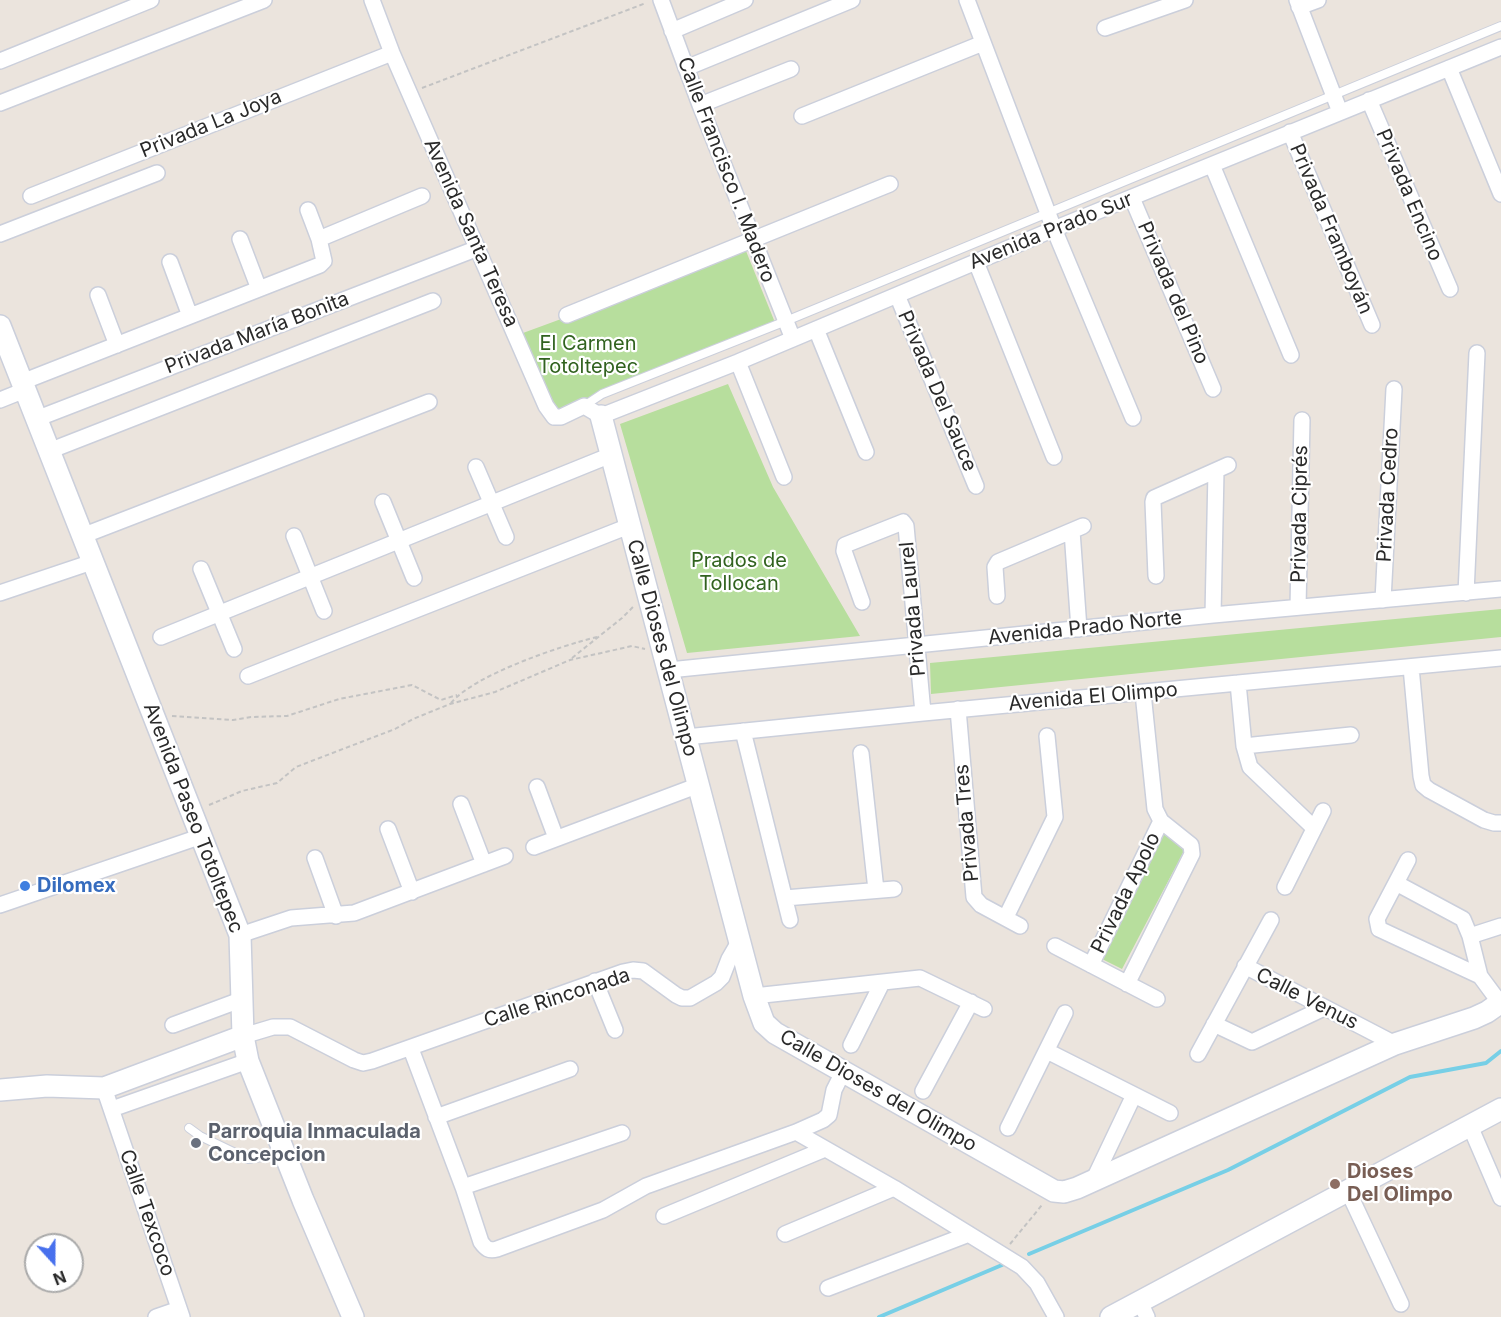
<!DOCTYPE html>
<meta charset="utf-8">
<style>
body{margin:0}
#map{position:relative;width:1501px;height:1317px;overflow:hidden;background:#ebe4dd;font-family:Inter,sans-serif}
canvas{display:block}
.north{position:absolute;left:24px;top:1233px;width:60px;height:60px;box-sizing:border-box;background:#fff;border:2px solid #aaa;border-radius:50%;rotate:159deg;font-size:16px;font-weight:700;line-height:24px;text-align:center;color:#2a2a2a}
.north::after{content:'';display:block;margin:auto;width:21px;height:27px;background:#4870ed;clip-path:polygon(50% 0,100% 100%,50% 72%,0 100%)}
</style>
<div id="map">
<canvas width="1501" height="1317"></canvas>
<div class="north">N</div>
</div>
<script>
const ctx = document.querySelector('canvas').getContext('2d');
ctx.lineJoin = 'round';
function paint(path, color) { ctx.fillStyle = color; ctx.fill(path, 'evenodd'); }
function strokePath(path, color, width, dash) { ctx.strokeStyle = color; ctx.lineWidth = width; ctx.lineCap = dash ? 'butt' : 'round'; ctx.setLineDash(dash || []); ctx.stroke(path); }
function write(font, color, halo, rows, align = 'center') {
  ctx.font = font + ' Inter,sans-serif'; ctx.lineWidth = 4.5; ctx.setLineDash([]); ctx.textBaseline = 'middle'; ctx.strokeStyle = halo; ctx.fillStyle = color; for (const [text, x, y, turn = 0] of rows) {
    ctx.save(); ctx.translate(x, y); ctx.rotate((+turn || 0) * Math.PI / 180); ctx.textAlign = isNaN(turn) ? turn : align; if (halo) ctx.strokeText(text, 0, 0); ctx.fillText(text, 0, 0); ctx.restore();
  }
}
const green = new Path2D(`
 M 746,251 L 776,325 L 554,417 L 523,333 Z
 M 728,384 L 773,487 L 860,636 L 687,653 L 620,424 Z
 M 1501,609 L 1501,637 L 931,694 L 930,663 Z
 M 1164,831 L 1185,849 L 1122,969 L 1102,959 Z`);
const stream = new Path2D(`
 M 1029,1254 L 1228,1170 L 1410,1077 L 1486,1063 L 1501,1051
 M 879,1317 L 1002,1265`);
const path = new Path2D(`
 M 422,88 L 646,3
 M 572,658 L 622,618 L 634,606
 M 451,703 C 474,675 560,646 597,637
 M 172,716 L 233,720 L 251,717 L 287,716 L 339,699 L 412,685 L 441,700 L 457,695
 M 209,805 L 242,791 L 277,783 L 296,767 L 395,729 L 413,719 L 450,704 L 495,692 L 570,660 L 632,646 L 645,649
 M 1010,1244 L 1042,1205`);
const lane = new Path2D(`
 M 584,406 L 602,394 L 786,321 L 1501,26
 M 189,1128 L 200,1136 L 248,1159 L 283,1154`);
const street = new Path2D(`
 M 372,0 L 392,53 L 546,406 L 554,417 L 561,417 L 584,406 L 601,416 L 738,362 L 1054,229 L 1501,47
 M 661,0 L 700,105 L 793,339
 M 967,0 L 1054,229 L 1133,418
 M 1297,0 L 1340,112
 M 1299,7 L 1318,0
 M 1105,28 L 1185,0
 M 672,31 L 745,0
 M 0,61 L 151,0
 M 686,68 L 852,0
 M 1449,68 L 1501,194
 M 1369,100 L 1450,289
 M 0,103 L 264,0
 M 700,105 L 791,69
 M 802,116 L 983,43
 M 1290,132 L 1372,325
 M 1212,165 L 1291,355
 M 31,196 L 392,53
 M 1132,198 L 1213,389
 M 308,210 L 319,239
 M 0,234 L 157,173
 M 240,239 L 259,289
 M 170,262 L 190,316
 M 976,262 L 1054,457
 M 98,295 L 117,345
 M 897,295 L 976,486
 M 567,315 L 890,184
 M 816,329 L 866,452
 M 738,362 L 784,477
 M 22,382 L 320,265 L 324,261 L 319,239 L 422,196
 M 0,400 L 25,390
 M 36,419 L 478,248
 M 49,451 L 433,301
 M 476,467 L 506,537
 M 383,502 L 414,578
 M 1072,531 L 1079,629
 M 82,536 L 429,402
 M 294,536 L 324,611
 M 201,569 L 234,649
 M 1156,576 L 1153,502 L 1154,498 L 1228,465
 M 0,593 L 92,562
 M 1466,593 L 1477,353
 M 997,596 L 995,567 L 998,562 L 1083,526
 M 1383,600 L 1394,389
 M 862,602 L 844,551 L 845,545 L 903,522 L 906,526 L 923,713
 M 1298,607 L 1302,420
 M 1213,615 L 1216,471
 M 161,637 L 611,455
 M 1411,667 L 1421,776 L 1423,785 L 1429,790 L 1484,820 L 1494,823 L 1501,823
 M 669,670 L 1213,615 L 1501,589
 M 248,676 L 629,526
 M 1238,683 L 1244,746 L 1250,767 L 1314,828
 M 958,709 L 974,897 L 981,905 L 1020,926
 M 743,731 L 790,920
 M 686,737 L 923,713 L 1501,658
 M 1244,746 L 1351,735
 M 861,753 L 876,890
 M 537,787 L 556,838
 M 461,804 L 484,864
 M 388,829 L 412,892
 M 534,847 L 699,785
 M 315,858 L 336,916
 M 1408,860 L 1377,919 L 1379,929 L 1480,976
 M 1396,883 L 1463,919 L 1470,936 L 1480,976 L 1500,1003
 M 1285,887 L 1323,811
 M 785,898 L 894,889
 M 0,905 L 202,836
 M 1006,917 L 1055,817 L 1047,736
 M 240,935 L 291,918 L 354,913 L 505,856
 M 1470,936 L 1501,926
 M 1055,946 L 1157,999
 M 1091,965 L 1161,821
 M 1245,966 L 1395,1044
 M 595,981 L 615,1030
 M 1127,984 L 1192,854 L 1191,845 L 1161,821 L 1155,809 L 1143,693
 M 754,996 L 920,978 L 984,1009
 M 1214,1024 L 1252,1042 L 1324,1008
 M 173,1025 L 243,999
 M 243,1036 L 273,1027 L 290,1027 L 354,1060 L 363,1063 L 372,1061 L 623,972 L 633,970 L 643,971 L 676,995 L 682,998 L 690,998 L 716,983 L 722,977 L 729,959 L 740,940
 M 851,1045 L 882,983
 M 411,1049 L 463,1187 L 622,1133
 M 1047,1051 L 1170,1113
 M 1198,1054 L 1271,920
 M 104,1088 L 182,1317
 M 923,1091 L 971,1002
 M 112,1109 L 248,1061
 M 436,1117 L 570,1069
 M 1470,1126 L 1501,1198
 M 1008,1128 L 1065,1013
 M 796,1132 L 894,1188 L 1022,1267 L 1037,1283 L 1056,1317
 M 1094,1179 L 1134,1095
 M 463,1187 L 481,1242 C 486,1249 489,1251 497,1249 L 603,1210 L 646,1186 L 796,1132 L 823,1120 L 829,1115 L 834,1090 L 843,1072
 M 1348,1191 L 1401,1304
 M 664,1216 L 825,1149
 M 785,1234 L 894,1188
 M 828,1288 L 969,1234
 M 1140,1302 L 1147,1317
 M 156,1317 L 179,1309`);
const secondary = new Path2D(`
 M 0,326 L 240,935 L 243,1036 L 248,1061 L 303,1200 L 353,1317
 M 601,416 L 754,996 L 764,1023 L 775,1033 L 1054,1191 L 1064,1192 L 1077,1188 L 1395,1044 L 1474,1018 L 1487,1012 L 1501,1002
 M 0,1090 L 47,1086 L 104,1088 L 243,1036
 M 1111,1317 L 1501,1109`);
const markers = [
 [25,886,6,"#3f7fe0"],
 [196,1143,6,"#6b7280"],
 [1335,1184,6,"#8d6e63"]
];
const streetNames = [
 ["Privada La Joya",211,124,-22],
 ["Calle Francisco I. Madero",726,170,69],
 ["Privada Encino",1409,195,67],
 ["Privada Framboyán",1331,229,67],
 ["Avenida Prado Sur",1051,231,-22],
 ["Avenida Santa Teresa",471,233,66],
 ["Privada del Pino",1173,293,67],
 ["Privada María Bonita",257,333,-21],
 ["Privada Del Sauce",937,391,67],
 ["Privada Cedro",1388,495,-87],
 ["Privada Ciprés",1300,514,-89],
 ["Privada Laurel",913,609,-95],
 ["Avenida Prado Norte",1085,628,-6],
 ["Calle Dioses del Olimpo",662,648,75],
 ["Avenida El Olimpo",1093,697,-5],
 ["Avenida Paseo Totoltepec",193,818,69],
 ["Privada Tres",967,823,-95],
 ["Privada Apolo",1126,893,-64],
 ["Calle Rinconada",557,998,-18],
 ["Calle Venus",1307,999,27],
 ["Calle Dioses del Olimpo",878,1091,30],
 ["Calle Texcoco",147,1213,71]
];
const parkNames = [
 ["El Carmen",588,344],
 ["Totoltepec",588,367],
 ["Prados de",739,561],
 ["Tollocan",739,584]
];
const shopNames = [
 ["Dilomex",37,886]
];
const worshipNames = [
 ["Parroquia Inmaculada",208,1132],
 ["Concepcion",208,1155]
];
const educationNames = [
 ["Dioses",1347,1172],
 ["Del Olimpo",1347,1195]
];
paint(green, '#b7de9d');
strokePath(stream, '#77cfe6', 4);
strokePath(lane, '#cbcfdb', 10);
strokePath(street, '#cbcfdb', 18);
strokePath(secondary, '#cbcfdb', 24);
strokePath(path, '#c3c3c3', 2, [4.5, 3]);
strokePath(lane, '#fff', 8);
strokePath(street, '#fff', 15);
strokePath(secondary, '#fff', 21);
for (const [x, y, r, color] of markers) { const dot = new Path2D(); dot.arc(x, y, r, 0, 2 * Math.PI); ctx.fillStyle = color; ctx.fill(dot); strokePath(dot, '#fff', 2); }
write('20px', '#2a2a2a', '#fff', streetNames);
write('20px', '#31621f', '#fff', parkNames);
write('bold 20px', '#366cbe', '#fff', shopNames, 'left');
write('bold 20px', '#5b616d', '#fff', worshipNames, 'left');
write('bold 20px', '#785e54', '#fff', educationNames, 'left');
</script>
